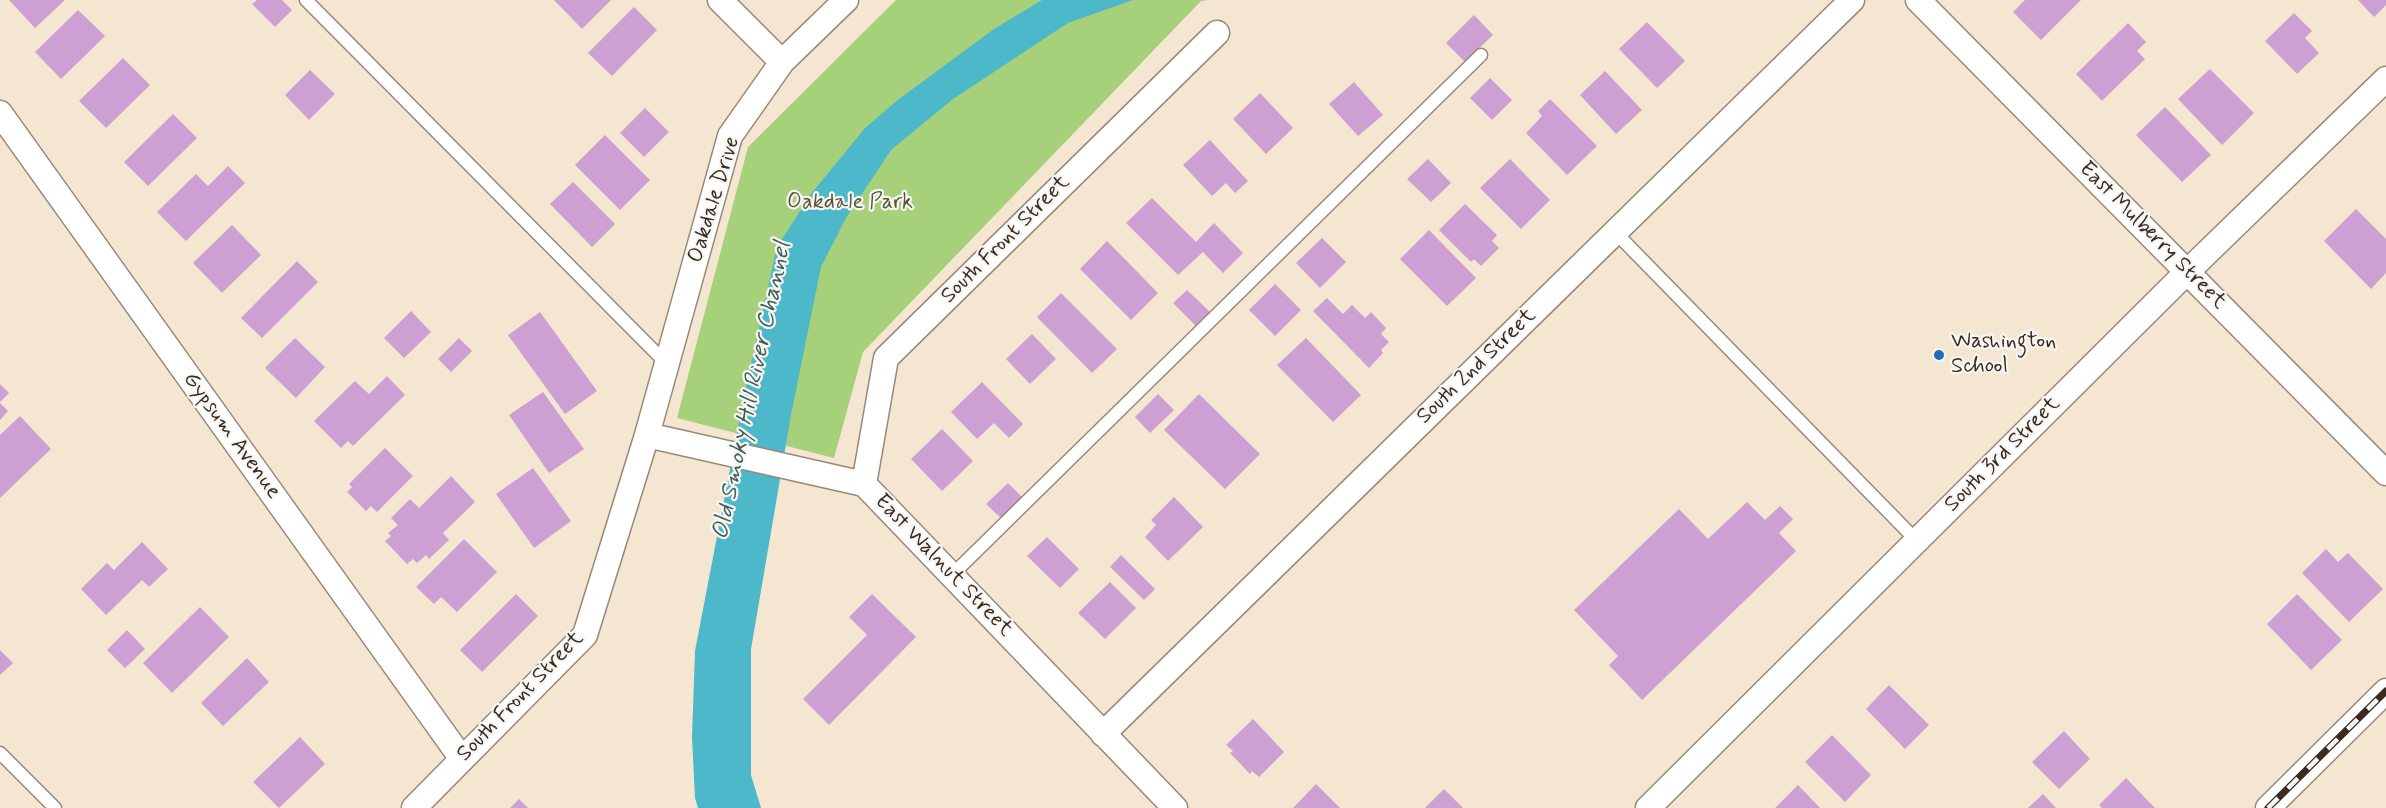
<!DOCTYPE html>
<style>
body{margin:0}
canvas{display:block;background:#f4e6d1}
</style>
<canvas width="2386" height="808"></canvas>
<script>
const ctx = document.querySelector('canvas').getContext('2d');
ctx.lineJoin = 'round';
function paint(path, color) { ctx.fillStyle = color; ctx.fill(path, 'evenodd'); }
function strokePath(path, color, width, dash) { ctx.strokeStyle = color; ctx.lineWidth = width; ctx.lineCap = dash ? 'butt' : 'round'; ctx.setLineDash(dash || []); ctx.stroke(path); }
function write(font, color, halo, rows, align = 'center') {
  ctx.font = font + ' Mynerve,sans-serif'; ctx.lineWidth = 4.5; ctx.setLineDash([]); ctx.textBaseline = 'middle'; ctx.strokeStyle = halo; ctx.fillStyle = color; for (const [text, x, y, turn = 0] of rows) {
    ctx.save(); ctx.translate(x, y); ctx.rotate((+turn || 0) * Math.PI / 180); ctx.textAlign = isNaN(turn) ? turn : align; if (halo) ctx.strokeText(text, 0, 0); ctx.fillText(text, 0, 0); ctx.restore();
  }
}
const green = new Path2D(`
 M 896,0 L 1208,0 L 1201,1 L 863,352 L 834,458 L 677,418 L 748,147 Z`);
const water = new Path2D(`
 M 1042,0 L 1133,0 L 1068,23 L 953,99 L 891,150 L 846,218 L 821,267 L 791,415 L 751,649 L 751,775 L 761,808 L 698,808 L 695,798 L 692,737 L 695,651 L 745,391 L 777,247 L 811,194 L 865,128 L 899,99 L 994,29 Z`);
const building = new Path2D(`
 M 9,0 L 65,0 L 35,28 Z
 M 257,0 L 282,0 L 292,10 L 275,27 L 252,4 Z
 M 554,0 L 611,0 L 582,29 Z
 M 2025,0 L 2081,0 L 2041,40 L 2013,12 Z
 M 2358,0 L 2386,0 L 2386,5 L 2374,17 Z
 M 634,7 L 657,30 L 612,76 L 588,53 Z
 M 78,10 L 105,36 L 61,79 L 35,52 Z
 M 2294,13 L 2312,31 L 2305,38 L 2319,53 L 2297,74 L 2265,41 Z
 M 1474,15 L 1493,35 L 1465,62 L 1446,43 Z
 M 1647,22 L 1685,61 L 1657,88 L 1619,49 Z
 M 2128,23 L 2146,42 L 2137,51 L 2145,59 L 2102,101 L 2076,74 Z
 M 123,58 L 150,85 L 106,128 L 79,101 Z
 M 2210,69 L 2254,113 L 2222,145 L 2178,99 Z
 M 310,70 L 335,94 L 309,120 L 285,95 Z
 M 1605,71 L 1642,110 L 1616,134 L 1580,95 Z
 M 1490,78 L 1512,100 L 1492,120 L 1470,98 Z
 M 1354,82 L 1383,115 L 1358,136 L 1329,104 Z
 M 1260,93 L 1293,128 L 1266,154 L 1233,119 Z
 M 1550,99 L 1597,146 L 1567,175 L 1526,133 L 1542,116 L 1538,111 Z
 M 2165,107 L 2211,155 L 2182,182 L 2136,135 Z
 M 645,108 L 669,132 L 644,157 L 620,133 Z
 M 173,114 L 197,138 L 148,186 L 124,162 Z
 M 605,135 L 650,180 L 620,210 L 575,165 Z
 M 1210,140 L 1248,181 L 1235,193 L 1226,183 L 1212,196 L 1183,165 Z
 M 1428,159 L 1451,183 L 1431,202 L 1407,179 Z
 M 1510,159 L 1550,200 L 1521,229 L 1480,188 Z
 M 228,166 L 245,183 L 186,241 L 157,212 L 196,174 L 208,186 Z
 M 573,182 L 615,224 L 592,247 L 550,204 Z
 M 1152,198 L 1196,242 L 1214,223 L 1243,253 L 1223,273 L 1203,252 L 1178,275 L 1126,223 Z
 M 1465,204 L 1497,235 L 1492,241 L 1499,248 L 1481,266 L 1474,259 L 1471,262 L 1439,230 Z
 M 2356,209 L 2386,239 L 2386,273 L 2371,289 L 2324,241 Z
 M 232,225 L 261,255 L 222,293 L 193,263 Z
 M 1429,230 L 1476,278 L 1447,306 L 1400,259 Z
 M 1322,238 L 1346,262 L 1320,288 L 1296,263 Z
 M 1107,241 L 1158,293 L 1131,320 L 1080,269 Z
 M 297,261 L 318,282 L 262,338 L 241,318 Z
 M 1275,284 L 1301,310 L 1275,336 L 1249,310 Z
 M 1187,290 L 1212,314 L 1198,328 L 1173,303 Z
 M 1061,293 L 1117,349 L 1092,373 L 1037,317 Z
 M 1327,298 L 1343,314 L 1352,305 L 1365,318 L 1371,312 L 1386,328 L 1381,334 L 1389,342 L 1381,350 L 1383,353 L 1369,368 L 1313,311 Z
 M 411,311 L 431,332 L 404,358 L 384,338 Z
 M 540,312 L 597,391 L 565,414 L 508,335 Z
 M 1032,334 L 1056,359 L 1030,384 L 1006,359 Z
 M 295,338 L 325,367 L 296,398 L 265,368 Z
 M 459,338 L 472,351 L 451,372 L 438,359 Z
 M 1306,338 L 1361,395 L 1333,422 L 1277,365 Z
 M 387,376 L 405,395 L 353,446 L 348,441 L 341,448 L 314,421 L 355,381 L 369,394 Z
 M 982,382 L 1023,424 L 1009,438 L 994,423 L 977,439 L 951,412 Z
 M 0,384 L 9,393 L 0,402 Z
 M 543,392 L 584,449 L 549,473 L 509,415 Z
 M 1158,394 L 1174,410 L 1150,433 L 1135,417 Z
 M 1199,394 L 1260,454 L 1225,489 L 1164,430 Z
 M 0,403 L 8,411 L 0,420 Z
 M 20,416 L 51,449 L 0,498 L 0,435 Z
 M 942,429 L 973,461 L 942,491 L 911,459 Z
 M 385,448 L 413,476 L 377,512 L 371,506 L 366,511 L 347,492 L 352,487 L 349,484 Z
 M 533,468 L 571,521 L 534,548 L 496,494 Z
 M 451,476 L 475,502 L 443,533 L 449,540 L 429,559 L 426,555 L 417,563 L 413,559 L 407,564 L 385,541 L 391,536 L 388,533 L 398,525 L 391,518 L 410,499 L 419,508 Z
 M 1008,483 L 1026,501 L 1004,521 L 986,504 Z
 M 1174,497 L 1203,527 L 1168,561 L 1145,537 L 1156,525 L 1151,520 Z
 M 1747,502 L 1765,520 L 1780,506 L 1793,519 L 1779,533 L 1796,551 L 1642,700 L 1609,665 L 1618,656 L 1574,610 L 1679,509 L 1708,539 Z
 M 1047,537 L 1079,569 L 1060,588 L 1027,556 Z
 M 464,539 L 497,572 L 457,612 L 441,597 L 434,604 L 416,587 Z
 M 142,542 L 168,569 L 149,587 L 142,580 L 106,615 L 81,589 L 107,563 L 114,570 Z
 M 2326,549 L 2338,562 L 2348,553 L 2383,589 L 2349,622 L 2302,573 Z
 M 1121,555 L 1155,589 L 1144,600 L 1110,567 Z
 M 1110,582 L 1136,608 L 1105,639 L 1078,613 Z
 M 516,594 L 538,616 L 482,672 L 460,650 Z
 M 872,594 L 916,637 L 829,725 L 803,699 L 867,635 L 849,617 Z
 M 2297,594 L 2342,640 L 2311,670 L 2267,624 Z
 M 200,607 L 229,637 L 172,693 L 143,663 Z
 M 127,630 L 145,649 L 125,668 L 107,650 Z
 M 0,650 L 13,663 L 0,675 Z
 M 247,658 L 269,682 L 223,726 L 201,703 Z
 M 1889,685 L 1929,725 L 1905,749 L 1866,709 Z
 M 1253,719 L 1284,752 L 1259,777 L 1252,771 L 1250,774 L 1230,753 L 1233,751 L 1226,745 Z
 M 2064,731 L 2090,759 L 2059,789 L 2032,762 Z
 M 1832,735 L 1871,775 L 1845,802 L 1805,762 Z
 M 300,737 L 325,764 L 279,808 L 253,782 Z
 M 2126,778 L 2155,808 L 2102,808 L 2099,805 Z
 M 1316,784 L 1340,808 L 1293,808 Z
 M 1798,785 L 1820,808 L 1775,808 Z
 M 1444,789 L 1463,808 L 1425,808 Z
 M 2043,794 L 2056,808 L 2028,808 Z
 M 519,799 L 528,808 L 510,808 Z`);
const lane = new Path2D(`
 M 306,0 L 667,364
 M 1615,232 L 1917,541
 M 952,575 L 1481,55
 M 0,753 L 55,808`);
const street = new Path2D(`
 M 720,0 L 782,62
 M 1918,0 L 2386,473
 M 0,113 L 462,759
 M 647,435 L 864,484 L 1175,808
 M 864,484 L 886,358 L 1217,33
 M 1103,734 L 1852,0
 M 414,808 L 585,635 L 647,435 L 730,136 L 782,62 L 846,0
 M 1648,808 L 2187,272 L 2386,79
 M 2268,808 L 2386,691`);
const rail = new Path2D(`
 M 2268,808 L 2386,691`);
const markers = [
 [1939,355,6,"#1f6fb2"]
];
const streetNames = [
 ["Oakdale Drive",715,200,-73],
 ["East Mulberry Street",2152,236,45],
 ["South Front Street",1006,240,-45],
 ["South 2nd Street",1477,367,-44],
 ["Gypsum Avenue",231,436,54],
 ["South 3rd Street",2003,455,-45],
 ["East Walnut Street",943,566,46],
 ["South Front Street",521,697,-46]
];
const parkNames = [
 ["Oakdale Park",850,203]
];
const poiNames = [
 ["Washington",1951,342],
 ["School",1951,367]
];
const waterNames = [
 ["Old Smoky Hill River Channel",753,391,-78]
];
paint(green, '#a7d07b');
paint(water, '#4db8ca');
paint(building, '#cda0d3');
strokePath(lane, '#988878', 15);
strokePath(street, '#988878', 27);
strokePath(lane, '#fff', 12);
strokePath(street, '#fff', 24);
strokePath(rail, '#3b2a1e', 7);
strokePath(rail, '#f6f6f2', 4.5, [14]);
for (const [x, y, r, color] of markers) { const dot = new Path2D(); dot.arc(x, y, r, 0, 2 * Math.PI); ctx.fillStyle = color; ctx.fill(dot); strokePath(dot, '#f6f6f2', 2); }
write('22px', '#3b2a1e', '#f6f6f2', streetNames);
write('22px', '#565435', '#f6f6f2', parkNames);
write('22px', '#3b2a1e', '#f6f6f2', poiNames, 'left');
write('italic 24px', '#415c5a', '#f6f6f2', waterNames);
</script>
